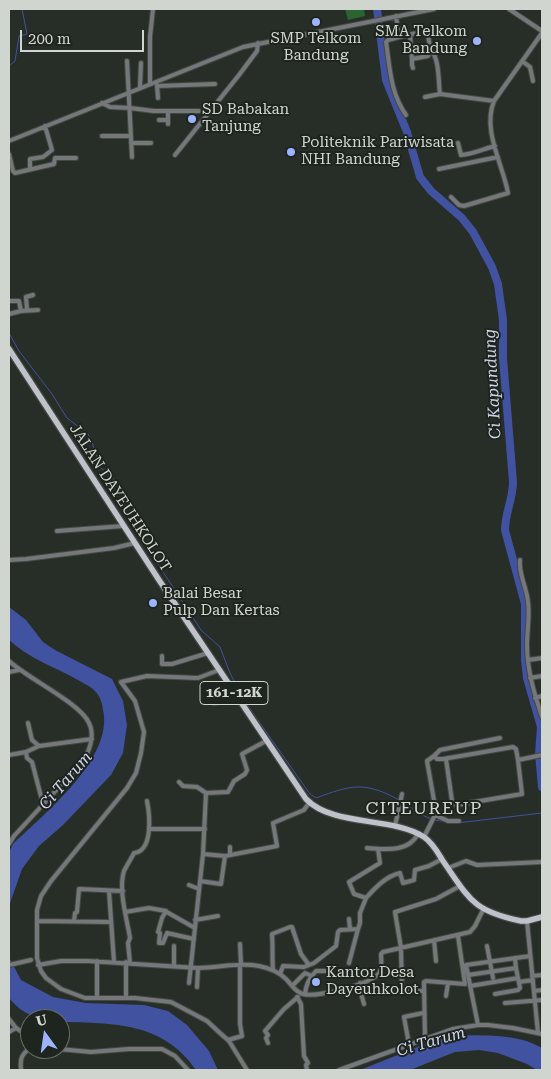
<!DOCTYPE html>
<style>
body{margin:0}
#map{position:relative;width:551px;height:1079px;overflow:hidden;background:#272e27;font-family:"Roboto Serif",serif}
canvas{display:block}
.frame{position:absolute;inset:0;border:10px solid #d0d5d0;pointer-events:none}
.north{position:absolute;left:20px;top:1009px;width:50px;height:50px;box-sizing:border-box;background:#1e241e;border:1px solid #656b65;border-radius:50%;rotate:346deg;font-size:14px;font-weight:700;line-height:20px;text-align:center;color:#d0d5d0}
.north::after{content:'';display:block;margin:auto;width:18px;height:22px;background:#9eb3fd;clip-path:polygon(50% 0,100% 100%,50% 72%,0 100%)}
.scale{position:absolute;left:20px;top:30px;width:124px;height:22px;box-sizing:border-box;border:2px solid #d0d5d0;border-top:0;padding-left:6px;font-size:15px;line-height:18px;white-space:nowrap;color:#d0d5d0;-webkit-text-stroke:4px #1e241e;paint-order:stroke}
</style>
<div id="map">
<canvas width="551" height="1079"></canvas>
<div class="frame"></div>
<div class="north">U</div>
<div class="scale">200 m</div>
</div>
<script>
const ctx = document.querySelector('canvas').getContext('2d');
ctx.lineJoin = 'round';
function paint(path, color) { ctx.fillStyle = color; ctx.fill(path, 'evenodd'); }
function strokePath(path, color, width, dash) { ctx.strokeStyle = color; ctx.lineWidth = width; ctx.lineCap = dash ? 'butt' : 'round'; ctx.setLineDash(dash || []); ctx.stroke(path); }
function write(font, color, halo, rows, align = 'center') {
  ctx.font = font + ' "Roboto Serif",serif'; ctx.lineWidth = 4; ctx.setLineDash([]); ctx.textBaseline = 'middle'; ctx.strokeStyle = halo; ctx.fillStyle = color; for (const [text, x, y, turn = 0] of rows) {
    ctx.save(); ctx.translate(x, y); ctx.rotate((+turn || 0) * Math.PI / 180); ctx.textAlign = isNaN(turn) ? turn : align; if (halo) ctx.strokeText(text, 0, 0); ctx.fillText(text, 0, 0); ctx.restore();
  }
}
const green = new Path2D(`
 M 345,9 L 364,9 L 365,16 L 348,20 Z`);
const water = new Path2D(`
 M 9,607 L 26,620 L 43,642 L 55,650 L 112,679 L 123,701 L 127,725 L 123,753 L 111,775 L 63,825 L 39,846 L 22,869 L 9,906 L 9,852 L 13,844 C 44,814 114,758 103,710 C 102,702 100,696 94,690 C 90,686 83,683 78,680 C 55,667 28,658 9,640 Z
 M 9,950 L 10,959 L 21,980 L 53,997 L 86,1003 L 144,1005 L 168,1011 L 187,1025 L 209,1051 L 218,1070 L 196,1070 C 163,1022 113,1023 60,1022 L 60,1019 C 37,1019 24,1016 9,998 Z
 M 454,1035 C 483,1036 517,1033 542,1048 L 542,1070 L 537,1070 L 527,1064 L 498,1053 L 479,1050 L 455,1052 L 410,1070 L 360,1070 L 425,1044 Z`);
const stream = new Path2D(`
 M 9,66 L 15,61 L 19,36 L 27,34 L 22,9
 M 9,333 L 19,351 L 52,394 L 67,418 L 88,434 L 92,442 L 100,467 L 118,483 L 124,494 L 125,507 L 129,519 L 135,529 L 201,630 L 220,647 L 230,673 L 243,699 L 310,794 L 316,798 C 351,785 365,781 399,800
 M 402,802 L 422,815 L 431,819
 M 435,820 L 446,822
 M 457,823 L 542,813`);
const river = new Path2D(`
 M 377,9 L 386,80 L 407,132 L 420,177 L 431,191 L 462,218 L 473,232 L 492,267 L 498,284 L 503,320 L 503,358 L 513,482 C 513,499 505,513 505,530 L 525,604 L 525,660 L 527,678 L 541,727 L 539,754 L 542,787`);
const minor = new Path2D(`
 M 509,9 L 542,31
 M 396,16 L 399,37
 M 410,35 L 412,59
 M 430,48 C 440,60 438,80 440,94
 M 127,61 L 132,157
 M 522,61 L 530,67 L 533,81
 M 150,83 L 150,37 L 153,9
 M 157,85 L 158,98
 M 157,86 L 215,84
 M 140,87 L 141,63
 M 425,97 L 440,94 L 494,101
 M 102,103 L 110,107 L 130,108 L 154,111 L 199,111
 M 168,111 L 168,124
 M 406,115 C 390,92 390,68 386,42 L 388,40 C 397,38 420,30 428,34 L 430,48 L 428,56 L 412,59 L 412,65 L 413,68
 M 159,120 L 167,120
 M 102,136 L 131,136
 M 9,141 L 243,47 L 434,9
 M 131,143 L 151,143
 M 458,143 L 461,155 C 473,154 483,149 495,146
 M 9,154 L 13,171 L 15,173 L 54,164 L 55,158 L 76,158
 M 175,155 L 239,75 L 257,51 L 258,43
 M 30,169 L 30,159 L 43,157 L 52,150 L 45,126
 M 439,169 L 498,157
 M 451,197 L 459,205 L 464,206 L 508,193 C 503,165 482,130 494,101 L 542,33
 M 9,301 L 19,301 L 21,311
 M 27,310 L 26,297 L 33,295
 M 9,314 L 21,311 L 38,310
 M 57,531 L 123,526
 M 9,560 L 26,559 L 114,548 L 135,543
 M 520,560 C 518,573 527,588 528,602 C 530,616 527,630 527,645 C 527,670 534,693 542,717
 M 162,656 L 162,664 L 172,664 L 208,653
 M 528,660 L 542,658
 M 9,661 C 27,678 80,703 89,723 C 95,735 90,749 84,760 L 14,836 L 9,844
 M 219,670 L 198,678 L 147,676 L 121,682 L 135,701 L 144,732 L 141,753 L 136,773 L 127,788 L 51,881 L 41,896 L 37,910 L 37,958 L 41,971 L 46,978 L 61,989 L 85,998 L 135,998 L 171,1002 L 207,1021 L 220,1033 L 229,1041 L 247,1070
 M 9,672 L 19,670
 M 530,678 L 542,676
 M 214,689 L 227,682
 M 535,698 L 542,696
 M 214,703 L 231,699 L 235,695
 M 28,723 L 32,740 L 39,746
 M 26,752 L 27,758 L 32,762 L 43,804
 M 9,755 L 26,752 L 39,746 L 92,739
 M 434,756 L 440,750 L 500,738
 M 446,759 L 452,801 L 456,805 L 522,794 L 518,760
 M 179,782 L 183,786 L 197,787 L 206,793 L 228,792 L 234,781 L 245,774 L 247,770 L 242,754 L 266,741
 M 435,815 L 448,821 L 459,821
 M 395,826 L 402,794
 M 149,829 L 205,829
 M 424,837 L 435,815 L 435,806 L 427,761 L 434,756 L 437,759 L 443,759 L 513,747 L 516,749 L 518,760 L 542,755
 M 367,848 C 385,849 408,853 418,834
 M 203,854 L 225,856
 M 230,855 L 230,847
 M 448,868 L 466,861 L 477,865 L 542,862
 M 200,881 L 221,884 L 225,856 L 277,846 L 273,823 L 304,810 L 309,803
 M 189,885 L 199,889
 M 109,891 L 114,962
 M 366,898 C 375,888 386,876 400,873 L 403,883 L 414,880 L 415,870 L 429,866 L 442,859
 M 165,911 L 195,928
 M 125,912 L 149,908 L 166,911 L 162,918 L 158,932 L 160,933 L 159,943 L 163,943 L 167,933 L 194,939
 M 349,919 L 350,929
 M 195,920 L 218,916
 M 37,921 L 111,922
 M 74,921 L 75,913 L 77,912 L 79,889 L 123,891
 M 527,921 L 538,1033
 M 358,929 L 360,923 L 360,913 L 366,898 L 354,894 L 349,882 L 380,863 L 378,849
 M 434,940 L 436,961
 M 240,944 L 241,965
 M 487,946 L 493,978
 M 97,961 L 97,998
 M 130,963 L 128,943 L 130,938 C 127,919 118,890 124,871 C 127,865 131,859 134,853 C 153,851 150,816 147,801
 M 9,965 L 31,960
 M 38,965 L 61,961 L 88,961 L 198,968 C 218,968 239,962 259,966 C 269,968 279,972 286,979 C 292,985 295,992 303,994 C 316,998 372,984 379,973 C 383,967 381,960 381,954 L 383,952 L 470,932 L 475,926 L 483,910
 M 174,966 L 174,946
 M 273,970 C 272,958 273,946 272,934 L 290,927 L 292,927 L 301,954 L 309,965
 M 280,974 L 283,966 L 304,967 L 314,963 L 336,946 L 338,932 L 340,930 L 358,929 L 349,963
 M 468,975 L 516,968 L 515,958
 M 532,976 L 542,975
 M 519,982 L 533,980
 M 189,983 L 203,854 L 206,793
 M 360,983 L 360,990 L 364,1004
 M 292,986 L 305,973 L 312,976
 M 470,986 L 518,978 L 516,968
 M 197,987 L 198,968
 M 397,990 L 423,991
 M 402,990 L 401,948 L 395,912 L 436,899 L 460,886
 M 534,991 L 542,990
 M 305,994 C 306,984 309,979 316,971 L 327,971
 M 495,994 L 518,990 L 520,988 L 518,978
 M 446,996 L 448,983
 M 297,997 L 301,1004 L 304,1056 L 308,1063 L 306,1065 L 307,1070
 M 126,998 L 126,962
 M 505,1003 L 542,1000
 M 9,1019 L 16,1028 L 30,1037
 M 478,1025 L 466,965 L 530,956
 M 9,1032 L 16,1028
 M 425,1039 L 424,982 L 426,981 L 465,984 L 458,936
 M 228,1040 L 242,1036 L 240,1024 L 240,965
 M 268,1043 L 266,1038 L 268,1035 L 265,1031 L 284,1009 L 298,997
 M 409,1044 L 404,1017 L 423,1013
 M 59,1049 L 91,1052 L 129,1049 L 162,1049 L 175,1056 L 188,1070
 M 21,1070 C 20,1059 21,1055 30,1048
 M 339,1070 L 453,1029 L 478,1025 L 488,1025 L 513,1028 L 542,1034`);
const primary = new Path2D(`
 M 9,349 L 159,580 L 306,799 C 333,827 391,816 424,837 C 433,843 438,853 443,861 C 470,900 473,911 521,921 L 527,921 L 542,917`);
const markers = [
 [316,22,5,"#9eb3fd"],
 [477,41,5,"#9eb3fd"],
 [192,119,5,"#9eb3fd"],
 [291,152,5,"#9eb3fd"],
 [153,603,5,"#9eb3fd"],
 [316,982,5,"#9eb3fd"]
];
const shields = [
 [234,693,68]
];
const shieldNames = [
 ["161-12K",234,693]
];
const poiNames = [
 ["SMA Telkom",467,32,"right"],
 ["Bandung",467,49,"right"],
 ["SMP Telkom",316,39,"center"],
 ["Bandung",316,56,"center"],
 ["SD Babakan",202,110],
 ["Tanjung",202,127],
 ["Politeknik Pariwisata",301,143],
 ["NHI Bandung",301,160],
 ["Balai Besar",163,594],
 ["Pulp Dan Kertas",163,611],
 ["Kantor Desa",326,973],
 ["Dayeuhkolot",326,990]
];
const streetNames = [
 ["JALAN DAYEUHKOLOT",120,498,57]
];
const waterNames = [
 ["Ci Kapundung",493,384,-93],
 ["Ci Tarum",66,781,-49],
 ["Ci Tarum",431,1042,-16]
];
const quarterNames = [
 ["CITEUREUP",424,809]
];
paint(green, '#2b6430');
paint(water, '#4152a1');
strokePath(stream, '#4152a1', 1);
strokePath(river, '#4152a1', 8);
strokePath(minor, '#424942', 6);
strokePath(primary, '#424942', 8);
strokePath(minor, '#75777b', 4);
strokePath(primary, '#bfc2cb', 5.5);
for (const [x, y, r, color] of markers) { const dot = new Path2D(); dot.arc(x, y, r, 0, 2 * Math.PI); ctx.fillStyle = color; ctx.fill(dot); strokePath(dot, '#1e241e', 2); }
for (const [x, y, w] of shields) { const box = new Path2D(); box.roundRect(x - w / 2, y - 11.5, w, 23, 4); ctx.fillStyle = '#1e241e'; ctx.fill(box); strokePath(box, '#d0d5d0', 1); }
write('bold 14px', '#d0d5d0', null, shieldNames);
write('15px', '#d0d5d0', '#1e241e', poiNames, 'left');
write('15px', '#d0d5d0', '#1e241e', streetNames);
write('italic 16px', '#ced5eb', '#1e241e', waterNames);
ctx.letterSpacing = '1px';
write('18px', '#d0d5d0', '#1e241e', quarterNames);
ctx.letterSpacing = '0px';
</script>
